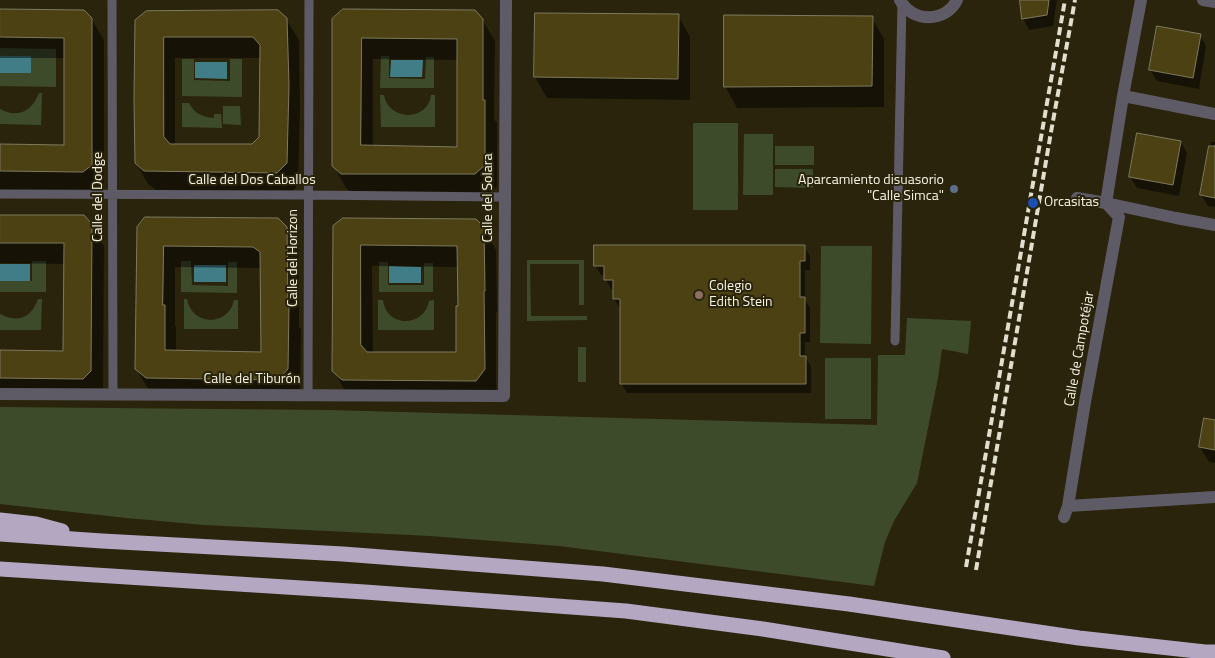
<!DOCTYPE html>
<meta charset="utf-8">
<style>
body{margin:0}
canvas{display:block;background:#29240b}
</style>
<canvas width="1215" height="658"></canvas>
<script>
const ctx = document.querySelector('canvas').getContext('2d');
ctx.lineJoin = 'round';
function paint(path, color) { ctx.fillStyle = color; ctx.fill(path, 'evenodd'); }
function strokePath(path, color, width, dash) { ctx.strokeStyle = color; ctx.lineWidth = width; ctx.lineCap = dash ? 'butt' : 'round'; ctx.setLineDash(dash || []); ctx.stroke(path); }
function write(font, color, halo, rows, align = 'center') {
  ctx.font = font + ' "Titillium Web",sans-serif'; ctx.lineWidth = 4; ctx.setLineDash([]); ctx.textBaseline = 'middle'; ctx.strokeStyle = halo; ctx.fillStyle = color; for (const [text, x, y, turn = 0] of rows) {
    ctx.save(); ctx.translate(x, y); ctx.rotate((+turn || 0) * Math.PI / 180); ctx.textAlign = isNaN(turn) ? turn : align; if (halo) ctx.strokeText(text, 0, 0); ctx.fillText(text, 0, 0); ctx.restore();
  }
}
const green = new Path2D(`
 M 0,48 L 56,49 L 56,87 L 0,86 Z
 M 381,56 L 389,56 L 389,78 L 425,79 L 426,57 L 434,57 L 434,88 L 380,88 Z
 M 182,59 L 194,59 L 194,80 L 230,81 L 230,59 L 242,59 L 242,97 L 182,96 Z
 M 39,93 L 42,93 L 41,125 L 0,124 L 0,109 C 18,119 32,111 39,93 Z
 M 380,95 L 384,95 C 388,121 428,122 431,95 L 435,95 L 435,127 L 381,127 Z
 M 182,103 L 189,103 C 194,113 202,117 214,118 L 214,114 L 221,114 L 222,128 L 182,127 Z
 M 223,106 L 240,106 L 241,125 L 223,124 Z
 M 693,123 L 738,123 L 738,210 L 693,210 Z
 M 744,134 L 773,134 L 773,195 L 743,195 Z
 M 775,146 L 814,146 L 814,165 L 775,165 Z
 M 775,169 L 813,169 L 813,188 L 775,187 Z
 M 821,246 L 872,246 L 871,344 L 820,343 Z
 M 527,260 L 584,260 L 584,305 L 579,305 L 579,264 L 530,264 L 531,316 L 587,316 L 587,320 L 527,321 Z
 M 32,261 L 46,261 L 46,292 L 0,292 L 0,281 L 32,281 Z
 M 181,261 L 191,261 L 192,285 L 228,286 L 228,262 L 237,262 L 237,293 L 181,292 Z
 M 379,262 L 388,262 L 388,285 L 424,285 L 424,263 L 433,263 L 433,292 L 379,292 Z
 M 38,299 L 42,299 L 41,330 L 0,330 L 0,314 C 18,324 32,317 38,299 Z
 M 184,299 L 187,299 C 191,326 229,327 234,300 L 238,300 L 238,329 L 184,329 Z
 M 378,300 L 383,300 C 386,328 424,328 429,301 L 434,300 L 434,330 L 378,330 Z
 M 907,318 L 971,321 L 968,354 L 942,349 L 938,378 L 917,483 L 894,521 L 885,542 L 874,586 L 559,546 L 430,536 L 204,525 L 127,518 L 0,504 L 0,407 L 328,410 L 877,425 L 878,355 L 905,355 Z
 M 578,347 L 586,347 L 586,382 L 578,382 Z
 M 825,358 L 871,358 L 871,419 L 825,419 Z`);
const water = new Path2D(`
 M 0,56 L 31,56 L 31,73 L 0,73 Z
 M 391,60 L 423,60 L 422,77 L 390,77 Z
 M 195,62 L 227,62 L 227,79 L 195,78 Z
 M 0,264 L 30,264 L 30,281 L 0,281 Z
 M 194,265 L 226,265 L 226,282 L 194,282 Z
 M 389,266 L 421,267 L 421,283 L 389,283 Z`);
const shadow = new Path2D(`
 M 1021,0 L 1057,0 L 1053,26 L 1029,30 L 1023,18 Z
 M 0,11 L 91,18 L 104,40 L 104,186 L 96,193 L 0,192 L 0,145 L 65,146 L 66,58 L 0,58 Z
 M 536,14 L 678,15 L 690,37 L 690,100 L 547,98 L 535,77 Z
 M 872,18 L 884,39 L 884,107 L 737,108 L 725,86 Z
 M 286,19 L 299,40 L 300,107 L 298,185 L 290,194 L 158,192 L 148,184 L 136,163 L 136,21 ZM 175,58 L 261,58 L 260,137 L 253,146 L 175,145 Z
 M 334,19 L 482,19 L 495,41 L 494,119 L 497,123 L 497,187 L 487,195 L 354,195 L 346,188 L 334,166 ZM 373,59 L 458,60 L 458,149 L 373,147 Z
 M 1200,35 L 1206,46 L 1199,89 L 1157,81 L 1150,70 Z
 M 1181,142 L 1187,153 L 1179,196 L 1137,188 L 1130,177 Z
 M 1211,142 L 1215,142 L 1215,207 L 1208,206 L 1201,195 Z
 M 0,216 L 91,224 L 104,246 L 103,392 L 0,398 L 0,351 L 65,352 L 65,264 L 0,263 Z
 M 334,226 L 483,228 L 496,250 L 497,312 L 496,312 L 496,391 L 346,393 L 334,371 ZM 372,266 L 458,267 L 460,308 L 458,353 L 373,353 Z
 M 138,227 L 286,228 L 299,250 L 299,327 L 301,329 L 300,391 L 149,390 L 136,369 ZM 175,267 L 262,268 L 262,353 L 176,352 L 176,327 L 175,325 Z
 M 804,247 L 810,256 L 810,270 L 805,270 L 805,300 L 810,308 L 810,342 L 805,342 L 805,357 L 811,366 L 811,393 L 627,393 L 621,383 L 621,308 L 620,308 L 614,299 L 614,289 L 611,289 L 606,280 L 606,275 L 601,275 L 595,265 Z
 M 1215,421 L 1215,463 L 1209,462 L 1200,447 Z`);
const building = new Path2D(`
 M 1020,0 L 1049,0 L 1047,15 L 1022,19 Z
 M 0,9 L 84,10 L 92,18 L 92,165 L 83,172 L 0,171 L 0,144 L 64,145 L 64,38 L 0,37 Z
 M 343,9 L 475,10 L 483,19 L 483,100 L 485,100 L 485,165 L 475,174 L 341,174 L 332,166 L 332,19 ZM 362,38 L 457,39 L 457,147 L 361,145 Z
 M 278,10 L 287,18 L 289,85 L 287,163 L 277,173 L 144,171 L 135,163 L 134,98 L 135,20 L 146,11 ZM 164,37 L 253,37 L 260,45 L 259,137 L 252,144 L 170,144 L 164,137 Z
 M 535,13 L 679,14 L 678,79 L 534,77 Z
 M 724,15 L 873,16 L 872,86 L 724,87 Z
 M 1157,26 L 1201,34 L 1193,78 L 1149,70 Z
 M 1137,133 L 1181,141 L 1173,185 L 1129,177 Z
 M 1209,146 L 1215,146 L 1215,198 L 1200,195 Z
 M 0,215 L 84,215 L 92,224 L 91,371 L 83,379 L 0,378 L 0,350 L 63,351 L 64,243 L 0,243 Z
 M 145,217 L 278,218 L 287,227 L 288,306 L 289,306 L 288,369 L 278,380 L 146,378 L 135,369 L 137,227 ZM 164,246 L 253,247 L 260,252 L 261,352 L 165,350 L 165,305 L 163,305 Z
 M 343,218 L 476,219 L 484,227 L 485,291 L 484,291 L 485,369 L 476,381 L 342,380 L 332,371 L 333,226 ZM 361,245 L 457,246 L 458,306 L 456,306 L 456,352 L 367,352 L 361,345 Z
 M 594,245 L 805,245 L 805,261 L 800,261 L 800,297 L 805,297 L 805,333 L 800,333 L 800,356 L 806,356 L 806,384 L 620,384 L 620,299 L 613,299 L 613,280 L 604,280 L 604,266 L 594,266 Z
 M 1204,418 L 1215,420 L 1215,450 L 1199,447 Z`);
const pedestrian = new Path2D(`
 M 112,0 L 113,395
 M 0,194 L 308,195 L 504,197
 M 895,341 L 902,3
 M 308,396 L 309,0`);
const minor = new Path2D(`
 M 900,0 C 912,23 946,23 957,0
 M 1141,0 L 1123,96 L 1106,203 L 1176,218 L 1215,225
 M 1203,0 L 1215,2
 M 1123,96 L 1139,99 L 1215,114
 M 0,394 L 504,396 L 506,0
 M 1068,506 L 1215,497
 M 1064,517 L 1068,506 L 1085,402 L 1119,217 L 1106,203 L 1077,198`);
const motorway = new Path2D(`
 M 0,520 L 36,524 L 62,531
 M 0,534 L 102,541 L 343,554 L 603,574 L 849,604 L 1079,638 L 1205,652 L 1215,652
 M 0,569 L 365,592 L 626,611 L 763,629 L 943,658`);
const rail = new Path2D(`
 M 966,567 L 1065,0
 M 976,570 L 1051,132 L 1075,0`);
const markers = [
 [954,189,5,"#5c6f8a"],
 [1033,203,6,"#1a4fb4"],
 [699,295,5,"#8d6e63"]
];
const streetNames = [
 ["Calle del Dos Caballos",252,181],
 ["Calle del Dodge",99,197,-90],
 ["Calle del Solara",489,198,-90],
 ["Calle del Horizon",294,258,-90],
 ["Calle de Campotéjar",1080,349,-80],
 ["Calle del Tiburón",252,380]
];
const poiNames = [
 ["Aparcamiento disuasorio",944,181,"right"],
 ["\"Calle Simca\"",944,197,"right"],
 ["Orcasitas",1044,203],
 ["Colegio",709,287],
 ["Edith Stein",709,303]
];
paint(green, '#3e4b2b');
paint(water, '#407d87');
paint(shadow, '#0007');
paint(building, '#4b4113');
strokePath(building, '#7f795e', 1);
strokePath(pedestrian, '#5f5b66', 9);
strokePath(minor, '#5f5b66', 12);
strokePath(motorway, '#b3a7c2', 15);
strokePath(rail, '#e1dece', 4, [8, 4]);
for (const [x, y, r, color] of markers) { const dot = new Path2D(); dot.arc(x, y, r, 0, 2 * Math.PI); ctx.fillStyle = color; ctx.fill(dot); strokePath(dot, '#29240b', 2); }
write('14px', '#f7f4e5', '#29240b', streetNames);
write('14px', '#f7f4e5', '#29240b', poiNames, 'left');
</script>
